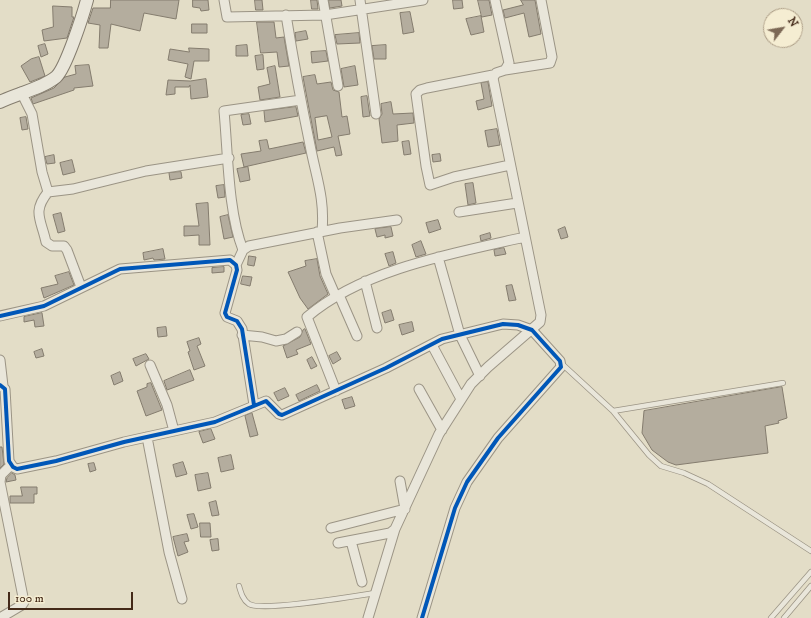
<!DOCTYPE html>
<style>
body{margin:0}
#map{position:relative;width:811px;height:618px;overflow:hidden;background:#e3ddc7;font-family:"IM FELL DW Pica",serif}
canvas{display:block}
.north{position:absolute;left:763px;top:8px;width:40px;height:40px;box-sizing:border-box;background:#f5edd2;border:1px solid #ae9f88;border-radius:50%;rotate:59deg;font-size:11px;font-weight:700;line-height:16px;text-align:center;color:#442918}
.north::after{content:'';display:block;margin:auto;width:14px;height:18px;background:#7c6855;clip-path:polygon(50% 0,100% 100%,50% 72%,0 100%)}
.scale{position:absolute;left:8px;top:592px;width:125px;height:18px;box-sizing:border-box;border:2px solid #442918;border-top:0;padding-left:5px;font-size:12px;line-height:14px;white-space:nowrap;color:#442918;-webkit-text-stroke:3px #f5edd2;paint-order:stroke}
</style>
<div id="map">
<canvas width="811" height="618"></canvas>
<div class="north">N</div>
<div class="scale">100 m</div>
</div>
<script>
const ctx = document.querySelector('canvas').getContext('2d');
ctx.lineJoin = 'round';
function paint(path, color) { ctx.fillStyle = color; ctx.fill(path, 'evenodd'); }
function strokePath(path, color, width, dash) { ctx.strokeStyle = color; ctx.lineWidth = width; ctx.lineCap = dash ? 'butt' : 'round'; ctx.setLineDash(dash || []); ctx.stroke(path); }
const building = new Path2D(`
 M 111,0 L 179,0 L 176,19 L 144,13 L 140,31 L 111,24 L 108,48 L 99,48 L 100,25 L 88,23 L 93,8 L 110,8 Z
 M 193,0 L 208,0 L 209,10 L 201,11 L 200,8 L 193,7 Z
 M 255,0 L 262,0 L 263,10 L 256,10 Z
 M 311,0 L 317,0 L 318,9 L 312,9 Z
 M 329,0 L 341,0 L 342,6 L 330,8 Z
 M 453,0 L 462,0 L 463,8 L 454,9 Z
 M 478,0 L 489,0 L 492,15 L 482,17 Z
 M 521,0 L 535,0 L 541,34 L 529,37 L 524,13 L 505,18 L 503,10 L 523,5 Z
 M 53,6 L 72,7 L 72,17 L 74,17 L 67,38 L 44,41 L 42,30 L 53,27 Z
 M 410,12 L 414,32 L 403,34 L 400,13 Z
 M 481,16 L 484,32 L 471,35 L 466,19 Z
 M 257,22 L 274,22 L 276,38 L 284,37 L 289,66 L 279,67 L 277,52 L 261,53 Z
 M 192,24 L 207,24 L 207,33 L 192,33 Z
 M 306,31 L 308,39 L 296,41 L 295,33 Z
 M 359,33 L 360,43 L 337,44 L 335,35 Z
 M 45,44 L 48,54 L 41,57 L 38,46 Z
 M 247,45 L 248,56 L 236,56 L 236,46 Z
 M 386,45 L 386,59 L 374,59 L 372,46 Z
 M 189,48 L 209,49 L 209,61 L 194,61 L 191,79 L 185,77 L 188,64 L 168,60 L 170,49 L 189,52 Z
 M 326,51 L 328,61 L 312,63 L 311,52 Z
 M 263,55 L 264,69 L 257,70 L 255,56 Z
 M 39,57 L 45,76 L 30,82 L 21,66 L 31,59 Z
 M 89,65 L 93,86 L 74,88 L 74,90 L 33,104 L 31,98 L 54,88 L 65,77 L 76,74 L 75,66 Z
 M 275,66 L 280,97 L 260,100 L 258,87 L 270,84 L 267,68 Z
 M 355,66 L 358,85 L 344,87 L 341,69 Z
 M 315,75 L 317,84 L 331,82 L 333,90 L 339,92 L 342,117 L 347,116 L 350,134 L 338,136 L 342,155 L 336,156 L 334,147 L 317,151 L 303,77 ZM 327,116 L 332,137 L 318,140 L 315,118 Z
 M 206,79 L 208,97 L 191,99 L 190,85 L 189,87 L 175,87 L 175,94 L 166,95 L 168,80 L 190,81 Z
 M 488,82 L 492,106 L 478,110 L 476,101 L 484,99 L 481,83 Z
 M 367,96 L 370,116 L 363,117 L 361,97 Z
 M 391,102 L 393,114 L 413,113 L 414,123 L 397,125 L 398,141 L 382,143 L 379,119 L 382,114 L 381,104 Z
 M 296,107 L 298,116 L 265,122 L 264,111 Z
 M 249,114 L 251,124 L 243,125 L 241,115 Z
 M 26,117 L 28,129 L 22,130 L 20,118 Z
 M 497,129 L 500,145 L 488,147 L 485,131 Z
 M 267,140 L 269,149 L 303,142 L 306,153 L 244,167 L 241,154 L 261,151 L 259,141 Z
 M 409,141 L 411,154 L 404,155 L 402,142 Z
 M 440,154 L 441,161 L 433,162 L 432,155 Z
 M 54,155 L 55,163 L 47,164 L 45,157 Z
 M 72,160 L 75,172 L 63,175 L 60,163 Z
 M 248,167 L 250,180 L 240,182 L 237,169 Z
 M 181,172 L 182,178 L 170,180 L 169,173 Z
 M 473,183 L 476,203 L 468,205 L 465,184 Z
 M 224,185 L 225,197 L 218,198 L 216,186 Z
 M 208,203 L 210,245 L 199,245 L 199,235 L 184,236 L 184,226 L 199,226 L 196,204 Z
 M 61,213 L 65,231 L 58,233 L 53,215 Z
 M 228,215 L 233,237 L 224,239 L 220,217 Z
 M 438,220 L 441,229 L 429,233 L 426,223 Z
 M 391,227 L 393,236 L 385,238 L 385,235 L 377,237 L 375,229 Z
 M 565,227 L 568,237 L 561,239 L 558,230 Z
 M 490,233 L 491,238 L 481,241 L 480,236 Z
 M 421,241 L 426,254 L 416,257 L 412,245 Z
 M 504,248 L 506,254 L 495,256 L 494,250 Z
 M 163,249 L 165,259 L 154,260 L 153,258 L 144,260 L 143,253 Z
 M 393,252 L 396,263 L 389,266 L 385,254 Z
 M 249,256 L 256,257 L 254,266 L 248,265 Z
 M 317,259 L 320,276 L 328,294 L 308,309 L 300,298 L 288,272 L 306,266 L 305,261 Z
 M 224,267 L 224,272 L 212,273 L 212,268 Z
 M 69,272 L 74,285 L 44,298 L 41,288 L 58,284 L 55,276 Z
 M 243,276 L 252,277 L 250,286 L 241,284 Z
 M 512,285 L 516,300 L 509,301 L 506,286 Z
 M 391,310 L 394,320 L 385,323 L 382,313 Z
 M 42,313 L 44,326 L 35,327 L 34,320 L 24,322 L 24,317 Z
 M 412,322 L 414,331 L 402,335 L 399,325 Z
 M 166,327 L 167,336 L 158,337 L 157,328 Z
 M 305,329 L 311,344 L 296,350 L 298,354 L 287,358 L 283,346 L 300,337 L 303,330 Z
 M 199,338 L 201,344 L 197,346 L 205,366 L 194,370 L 188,352 L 190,351 L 187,342 Z
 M 42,349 L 44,356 L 36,358 L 34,352 Z
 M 337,352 L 341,359 L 333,364 L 329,356 Z
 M 146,354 L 149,359 L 136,366 L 133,359 Z
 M 312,357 L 317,366 L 311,369 L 307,360 Z
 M 190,370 L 194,380 L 167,390 L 164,381 Z
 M 120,372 L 123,381 L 114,385 L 111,376 Z
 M 151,383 L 162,410 L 146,416 L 137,391 L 147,387 L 147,384 Z
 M 317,385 L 320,391 L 299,401 L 296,395 Z
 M 782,387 L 787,418 L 778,421 L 779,423 L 765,426 L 768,453 L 676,465 L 668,462 L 652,450 L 642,433 L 644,411 Z
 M 285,388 L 289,396 L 278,401 L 274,393 Z
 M 352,397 L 355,406 L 345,409 L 342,400 Z
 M 252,413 L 258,435 L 250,437 L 245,416 Z
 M 211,429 L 215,439 L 203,443 L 199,432 Z
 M 0,447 L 2,447 L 4,464 L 0,468 Z
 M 231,455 L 234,469 L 221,472 L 218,458 Z
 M 183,462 L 187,474 L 176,477 L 173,465 Z
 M 94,463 L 96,470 L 90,472 L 88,464 Z
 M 12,473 L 15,475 L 16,480 L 6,482 L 7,478 Z
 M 208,473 L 211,488 L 198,491 L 195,475 Z
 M 21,487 L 37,487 L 37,494 L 34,494 L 34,503 L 10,503 L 10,496 L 22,496 Z
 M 216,501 L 219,515 L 212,516 L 209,503 Z
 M 194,514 L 198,527 L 191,529 L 187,515 Z
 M 200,523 L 210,523 L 211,537 L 201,537 Z
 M 187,534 L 189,541 L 184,542 L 188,552 L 178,556 L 173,537 Z
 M 218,539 L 219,550 L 212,551 L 210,540 Z`);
const lane = new Path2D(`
 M 562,364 L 613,411 L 649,455 L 661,466 L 684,473 L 708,484 L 811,551
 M 613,411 L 783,383
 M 239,586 C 241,593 243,600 249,604 C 262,612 355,596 375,593
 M 771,618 L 811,572
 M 784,618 L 811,586`);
const street = new Path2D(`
 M 224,0 L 227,17 L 325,15 L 423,0
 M 323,0 L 338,86
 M 360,0 L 376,114
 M 286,15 C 293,58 301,102 310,145 C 316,177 325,198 322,231
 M 505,70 L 550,63 L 552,57 L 541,0
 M 493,75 L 427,88 L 420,90 L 416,94 L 426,166 L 430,185 L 454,177 L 510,165
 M 21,92 L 32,114 L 42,172 L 48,192
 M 459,212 L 517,203
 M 317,232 L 326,274 L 336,297
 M 243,250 C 228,212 228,153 224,111 L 301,100
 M 438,257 L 460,335 L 480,376
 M 236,265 L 243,250 L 249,246 L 340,228 L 397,220
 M 365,281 L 377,328
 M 81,287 L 67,250 L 64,246 L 52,246 L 46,242 C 41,219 32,212 48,192 L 73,189 L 146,171 L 229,158
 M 339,295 L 357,336
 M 0,316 L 44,306 L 120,269 L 230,260 L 236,265 L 237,270 L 225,313 L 227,317 L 237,321 L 242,329 L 254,405
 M 242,335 L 262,337 L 276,341 L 286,339 L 297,332
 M 432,345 L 461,399
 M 0,360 L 3,386
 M 150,365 L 167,405 L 174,431
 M 0,385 L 5,389 L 9,461 L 13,467 L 17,469 L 56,461 L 124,442 L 215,422 L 266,401 L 279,414 L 282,415 L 386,368 L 442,339 L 503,324 L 518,325 L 532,330 L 560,361 L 561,367 L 498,438 L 467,482 L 455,508 L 422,618
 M 419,389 L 442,430
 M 336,391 L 307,317 C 363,269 454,253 525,237
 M 147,437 L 169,552 L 182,599
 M 331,528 L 405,509 L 400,481
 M 351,541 L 362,582
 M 338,543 L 390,533 L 395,529 L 439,434 L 471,384 L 488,367 L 540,322 L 541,315 L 493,78 L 496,73 L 505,70 L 509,63 L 495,0
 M 0,618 L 22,605 L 24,602 L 0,482 L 1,475 L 11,465
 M 368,618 L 395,529`);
const secondary = new Path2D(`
 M 0,102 C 18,93 41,89 56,77 C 66,68 83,15 87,0`);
const cycleway = new Path2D(`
 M 0,316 L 44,306 L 120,269 L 230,260 L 236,265 L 237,270 L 225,313 L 227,317 L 237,321 L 242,329 L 254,405
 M 0,385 L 5,389 L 9,461 L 13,467 L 17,469 L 56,461 L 124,442 L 215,422 L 266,401 L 279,414 L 282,415 L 386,368 L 442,339 L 503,324 L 518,325 L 532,330 L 560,361 L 561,367 L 498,438 L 467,482 L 455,508 L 422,618`);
paint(building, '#b4ad9e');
strokePath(building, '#847c6e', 1);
strokePath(lane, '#9b9485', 6);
strokePath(street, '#9b9485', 11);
strokePath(secondary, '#847c6e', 14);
strokePath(lane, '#e9e6da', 4.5);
strokePath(street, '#e9e6da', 9);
strokePath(secondary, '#e9e6da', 12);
strokePath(cycleway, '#0057b8', 4);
</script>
